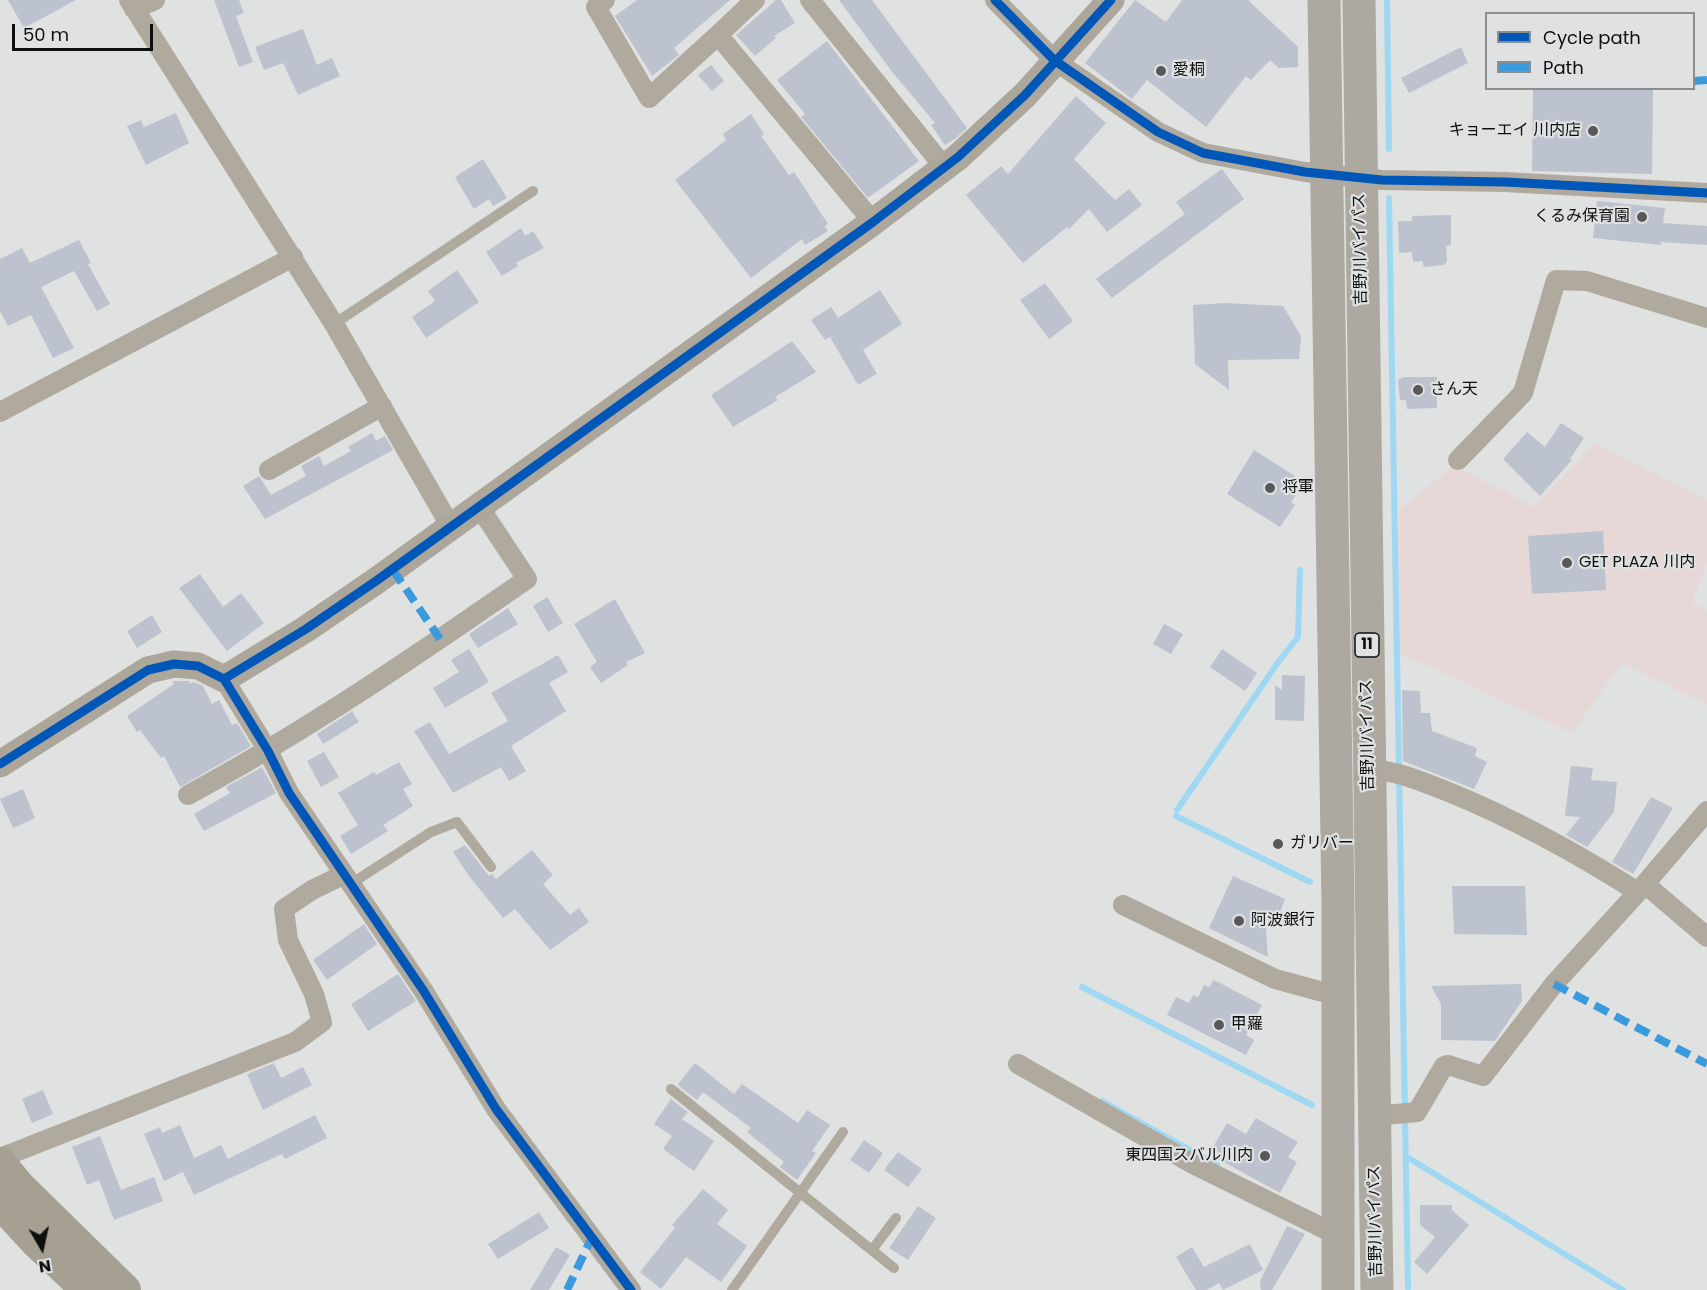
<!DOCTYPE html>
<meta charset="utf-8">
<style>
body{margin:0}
#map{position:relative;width:1707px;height:1290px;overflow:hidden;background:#e0e1e1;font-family:Poppins,sans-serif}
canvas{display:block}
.legend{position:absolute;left:1485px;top:12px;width:210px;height:78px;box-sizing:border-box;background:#dfe1e2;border:2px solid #8b8d8e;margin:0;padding:8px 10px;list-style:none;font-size:18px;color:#0e0f0f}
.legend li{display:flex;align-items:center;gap:12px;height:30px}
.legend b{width:30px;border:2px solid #8b8d8e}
.north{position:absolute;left:12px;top:1218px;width:60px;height:60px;-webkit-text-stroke:4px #dfe1e2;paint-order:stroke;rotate:171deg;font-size:16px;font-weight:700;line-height:24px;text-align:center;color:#0e0f0f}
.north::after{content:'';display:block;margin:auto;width:21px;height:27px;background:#0e0f0f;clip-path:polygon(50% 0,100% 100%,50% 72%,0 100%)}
.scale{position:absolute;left:12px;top:24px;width:141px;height:27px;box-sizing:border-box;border:3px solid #0e0f0f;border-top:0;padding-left:8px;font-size:18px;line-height:21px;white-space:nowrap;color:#0e0f0f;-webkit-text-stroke:4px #dfe1e2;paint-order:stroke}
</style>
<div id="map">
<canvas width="1707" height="1290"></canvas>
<ul class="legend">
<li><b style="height:8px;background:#0057b8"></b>Cycle path</li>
<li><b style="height:8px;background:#3a9ade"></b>Path</li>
</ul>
<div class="north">N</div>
<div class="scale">50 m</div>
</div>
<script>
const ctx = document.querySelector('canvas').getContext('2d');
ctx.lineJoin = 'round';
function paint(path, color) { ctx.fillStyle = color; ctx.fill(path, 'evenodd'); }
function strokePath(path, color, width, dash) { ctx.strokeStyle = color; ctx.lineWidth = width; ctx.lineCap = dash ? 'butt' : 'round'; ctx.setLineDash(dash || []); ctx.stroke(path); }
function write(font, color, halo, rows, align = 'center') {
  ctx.font = font + ' Poppins,"Noto Sans JP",sans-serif'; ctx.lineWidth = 4.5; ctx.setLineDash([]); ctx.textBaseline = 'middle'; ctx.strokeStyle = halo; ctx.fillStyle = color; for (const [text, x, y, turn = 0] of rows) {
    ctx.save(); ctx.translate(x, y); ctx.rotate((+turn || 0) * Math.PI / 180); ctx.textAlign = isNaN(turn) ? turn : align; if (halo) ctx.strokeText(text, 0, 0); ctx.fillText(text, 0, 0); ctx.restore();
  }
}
const commercial = new Path2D(`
 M 1594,443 L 1707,500 L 1707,563 L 1692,602 L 1707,610 L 1707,705 L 1622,663 L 1572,733 L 1400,653 L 1399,510 L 1454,466 L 1535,507 Z`);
const stream = new Path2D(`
 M 1387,0 L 1389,149
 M 1389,198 L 1408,1288
 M 1177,810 L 1279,661 L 1298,637 L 1300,570
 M 1176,816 L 1310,882
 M 1082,987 L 1312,1105
 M 1102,1101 L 1217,1165
 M 1407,1157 L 1623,1290`);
const building = new Path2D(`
 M 8,0 L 76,0 L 24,28 Z
 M 214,0 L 239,0 L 244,13 L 236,16 L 253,62 L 239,67 Z
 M 637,0 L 730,0 L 674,48 L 679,55 L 652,76 L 615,16 Z
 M 776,0 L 781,0 L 795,23 L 774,36 L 776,38 L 755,56 L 736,35 Z
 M 839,0 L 872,0 L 967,128 L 956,138 L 945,145 L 931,125 L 935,123 L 893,73 Z
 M 1135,0 L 1166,22 L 1182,0 L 1248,0 L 1298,47 L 1298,67 L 1279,68 L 1270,60 L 1251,80 L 1246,76 L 1206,127 L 1147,80 L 1132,99 L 1085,63 Z
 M 303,29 L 317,65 L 332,58 L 340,76 L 298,95 L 283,63 L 264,70 L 255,47 Z
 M 827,41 L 919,161 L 868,198 L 801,117 L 805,114 L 777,80 Z
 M 1461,47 L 1468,63 L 1409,93 L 1401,78 Z
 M 711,65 L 724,81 L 712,91 L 698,75 Z
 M 1533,88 L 1653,88 L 1652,174 L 1532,171 Z
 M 1076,96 L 1106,123 L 1074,159 L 1115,200 L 1129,189 L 1142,205 L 1107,232 L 1089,209 L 1069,229 L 1067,227 L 1023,263 L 966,195 L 1001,166 L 1008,174 Z
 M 176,113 L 189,143 L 146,165 L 127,126 L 141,120 L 144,127 Z
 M 751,114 L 764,134 L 761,136 L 789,175 L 794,172 L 804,187 L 828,224 L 825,226 L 828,231 L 805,245 L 802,239 L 751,278 L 675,180 L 726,140 L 723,134 Z
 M 483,159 L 507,198 L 493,206 L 489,199 L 474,209 L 455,177 Z
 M 1222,169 L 1244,199 L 1112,298 L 1096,279 L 1185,214 L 1176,202 Z
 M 1597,201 L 1665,208 L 1663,223 L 1707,226 L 1707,245 L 1661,242 L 1661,245 L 1593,238 Z
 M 1451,215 L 1451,245 L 1446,246 L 1447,261 L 1444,265 L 1424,267 L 1422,261 L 1413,262 L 1412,252 L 1399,253 L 1398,221 L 1412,221 L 1412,216 Z
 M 521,228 L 525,236 L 533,231 L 544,248 L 516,263 L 518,266 L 502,276 L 486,252 Z
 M 79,240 L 91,263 L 88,264 L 110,304 L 97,311 L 74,271 L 41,287 L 74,348 L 53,358 L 31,315 L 8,326 L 0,311 L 0,259 L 22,248 L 30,263 Z
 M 457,270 L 479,302 L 426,338 L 412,317 L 435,301 L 428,291 Z
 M 1045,283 L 1073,321 L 1049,339 L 1020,300 Z
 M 880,290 L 902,324 L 863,350 L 877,374 L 858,385 L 830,337 L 825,340 L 811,320 L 831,307 L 838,318 Z
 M 1226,303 L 1283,306 L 1301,336 L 1299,359 L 1228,360 L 1229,390 L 1195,364 L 1193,305 Z
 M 792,341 L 816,372 L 775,397 L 778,400 L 733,427 L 711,395 Z
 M 1404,377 L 1437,377 L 1437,408 L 1407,409 L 1406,400 L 1400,400 L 1398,380 Z
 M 1561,423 L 1584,438 L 1570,459 L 1572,460 L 1540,496 L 1503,459 L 1527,432 L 1545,447 Z
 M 372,433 L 376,441 L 385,436 L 393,450 L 265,519 L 243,486 L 259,476 L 271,495 L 306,476 L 301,466 L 319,456 L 324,466 L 351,451 L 348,447 Z
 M 1254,450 L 1298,478 L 1294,483 L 1301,488 L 1291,502 L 1295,505 L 1280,527 L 1227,494 Z
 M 1603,531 L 1606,590 L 1532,594 L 1528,536 Z
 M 200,574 L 223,607 L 241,593 L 264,623 L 227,651 L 179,588 Z
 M 547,597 L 563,623 L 548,632 L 533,606 Z
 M 615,599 L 645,653 L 626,662 L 628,665 L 601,683 L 590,667 L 597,662 L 574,624 Z
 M 508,608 L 518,624 L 478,648 L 469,634 Z
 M 152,615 L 162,632 L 137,648 L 127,631 Z
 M 1164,624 L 1183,634 L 1171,654 L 1153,644 Z
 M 469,649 L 489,682 L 445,708 L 433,688 L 459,672 L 451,660 Z
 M 1222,649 L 1257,673 L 1245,691 L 1210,667 Z
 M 558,655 L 568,672 L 549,683 L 566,711 L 511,746 L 526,771 L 509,781 L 501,767 L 453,793 L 414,731 L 430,722 L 449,754 L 508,721 L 491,693 Z
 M 1282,675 L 1305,676 L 1304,721 L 1275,720 L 1275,685 L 1282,690 Z
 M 172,681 L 189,681 L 190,684 L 194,682 L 203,686 L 212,704 L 219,700 L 232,725 L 237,723 L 251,746 L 180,787 L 164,756 L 161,758 L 140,730 L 137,732 L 127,716 L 174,684 Z
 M 1402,690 L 1420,691 L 1421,713 L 1430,713 L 1432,731 L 1477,748 L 1475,756 L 1487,762 L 1474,789 L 1403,761 Z
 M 352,711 L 359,722 L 323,744 L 317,734 Z
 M 324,752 L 339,777 L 321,787 L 307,761 Z
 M 399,762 L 412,784 L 403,789 L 413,806 L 383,825 L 388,831 L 351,854 L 340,836 L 358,825 L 338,793 L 374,772 L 376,775 Z
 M 1571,766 L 1593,768 L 1591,780 L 1617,782 L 1614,812 L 1587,847 L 1566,835 L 1580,817 L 1565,816 Z
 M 262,767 L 276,793 L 204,831 L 194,814 L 230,793 L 226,787 Z
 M 23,789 L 35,818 L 13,828 L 0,799 Z
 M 1651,797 L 1673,808 L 1633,874 L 1612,862 Z
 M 465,845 L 489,876 L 492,874 L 496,879 L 532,850 L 553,875 L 543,884 L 570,915 L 579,908 L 589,922 L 550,950 L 515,909 L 503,918 L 469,876 L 453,852 Z
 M 1233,876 L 1285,899 L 1280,912 L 1265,917 L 1268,957 L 1209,928 Z
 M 1452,886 L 1525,886 L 1527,935 L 1454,934 Z
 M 364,924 L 377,944 L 327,980 L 313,960 Z
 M 398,974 L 416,1001 L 368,1031 L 351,1004 Z
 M 1214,980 L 1262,1005 L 1246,1035 L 1254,1040 L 1246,1055 L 1167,1015 L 1176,997 L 1189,1003 L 1193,995 L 1198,997 L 1204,985 L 1209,987 Z
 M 1521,984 L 1522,1001 L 1495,1041 L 1441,1040 L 1441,1004 L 1431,986 Z
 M 274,1063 L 281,1078 L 303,1067 L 312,1085 L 263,1110 L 247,1074 Z
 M 695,1063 L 734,1094 L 742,1084 L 798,1123 L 807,1110 L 830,1125 L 812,1151 L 816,1153 L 797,1180 L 780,1167 L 784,1162 L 747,1132 L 751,1128 L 703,1092 L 697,1100 L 679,1086 L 678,1084 Z
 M 43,1090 L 53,1114 L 32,1123 L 22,1099 Z
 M 671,1099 L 688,1112 L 682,1119 L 714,1141 L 694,1171 L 663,1149 L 672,1136 L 654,1124 Z
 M 315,1115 L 327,1138 L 285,1159 L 282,1154 L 194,1195 L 183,1172 L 164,1181 L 144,1134 L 160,1127 L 162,1133 L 180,1125 L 194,1158 L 221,1145 L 228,1159 Z
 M 1256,1118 L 1298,1142 L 1288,1157 L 1297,1162 L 1280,1193 L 1209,1154 L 1227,1123 L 1246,1134 Z
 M 100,1136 L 121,1190 L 154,1177 L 163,1201 L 114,1220 L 99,1180 L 87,1185 L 72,1147 Z
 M 864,1140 L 883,1153 L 869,1173 L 850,1160 Z
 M 898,1152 L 922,1169 L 908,1187 L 884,1170 Z
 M 703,1189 L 728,1210 L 717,1224 L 747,1246 L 721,1282 L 686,1257 L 661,1289 L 640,1272 L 675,1228 L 672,1225 Z
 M 1420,1205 L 1452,1205 L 1452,1210 L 1469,1225 L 1427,1274 L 1414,1262 L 1435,1237 L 1420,1225 Z
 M 918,1206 L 936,1218 L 908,1260 L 889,1248 Z
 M 539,1212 L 549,1228 L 498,1259 L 488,1244 Z
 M 1287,1226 L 1305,1234 L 1272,1290 L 1261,1290 L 1260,1281 Z
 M 1250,1244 L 1263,1270 L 1223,1290 L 1219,1283 L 1207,1290 L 1196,1290 L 1176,1257 L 1192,1247 L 1204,1267 Z
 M 556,1247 L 570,1255 L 549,1290 L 530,1290 Z`);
const lane = new Path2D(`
 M 334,324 L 533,191
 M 349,885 L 431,832 L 457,822 L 491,867
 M 671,1089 L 894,1268
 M 872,1250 L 896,1218
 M 732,1290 L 843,1132`);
const street = new Path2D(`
 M 129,0 L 334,324 L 451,527
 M 605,0 L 596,7 L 649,98 L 718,35
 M 755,0 L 718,35 L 873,222
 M 810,0 L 944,167
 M 995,0 L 1054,60 L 1158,132 L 1203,153 L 1305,172 L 1382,180 L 1505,182 L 1707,193
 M 134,9 L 155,0
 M 0,412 L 293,257
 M 1458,460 L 1523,393 L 1556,280 L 1587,281 L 1707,318
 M 269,470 L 382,406
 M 224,679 L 268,751 L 289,793 L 423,990 L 496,1109 L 631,1290
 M 1369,769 C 1399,771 1423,782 1451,793 C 1517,820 1578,854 1638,892 L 1707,811
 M 188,795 C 306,731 416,656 527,579 L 480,508
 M 1645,884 L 1707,937
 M 1123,905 L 1275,979 L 1338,996
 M 1018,1064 L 1193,1164 L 1337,1235
 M 1375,1116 L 1417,1112 L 1444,1066 L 1448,1065 L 1483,1076 L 1554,984 L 1638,892
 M 0,1158 L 295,1042 L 322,1022 L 314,994 L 288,940 L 284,909 L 312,890 L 343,875`);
const secondary = new Path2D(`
 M 0,764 L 148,670 L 174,664 L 198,666 L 224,679 L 306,629 L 376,581 L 873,222 L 958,157 L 1025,95 L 1111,0`);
const primary = new Path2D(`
 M 0,1163 L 20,1187 L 125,1290
 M 0,1203 L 35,1241 L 87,1290`);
const highway = new Path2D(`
 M 1324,0 L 1338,904 L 1338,1290
 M 1359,0 L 1377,1290`);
const quiet = new Path2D(`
 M 1694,81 L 1707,80
 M 393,570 L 440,639
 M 1554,984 L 1707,1064
 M 567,1290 L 592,1237`);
const cycleway = new Path2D(`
 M 995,0 L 1054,60 L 1158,132 L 1203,153 L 1305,172 L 1382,180 L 1505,182 L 1707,193
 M 224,679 L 268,751 L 289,793 L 423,990 L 496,1109 L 631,1290
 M 0,764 L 148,670 L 174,664 L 198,666 L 224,679 L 306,629 L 376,581 L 873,222 L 958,157 L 1025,95 L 1111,0`);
const markers = [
 [1161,71,6,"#585858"],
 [1593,131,6,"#585858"],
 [1642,217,6,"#585858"],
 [1418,390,6,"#585858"],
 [1270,488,6,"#585858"],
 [1567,563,6,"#585858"],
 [1278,844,6,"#585858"],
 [1239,921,6,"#585858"],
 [1219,1025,6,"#585858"],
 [1265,1156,6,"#585858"]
];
const shields = [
 [1367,645,24]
];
const shieldNames = [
 ["11",1367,645]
];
const poiNames = [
 ["愛桐",1173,71],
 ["キョーエイ 川内店",1581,131,"right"],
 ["くるみ保育園",1630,217,"right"],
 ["さん天",1430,390],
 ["将軍",1282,488],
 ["GET PLAZA 川内",1579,563],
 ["ガリバー",1290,844],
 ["阿波銀行",1251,921],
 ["甲羅",1231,1025],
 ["東四国スバル川内",1253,1156,"right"]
];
const streetNames = [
 ["吉野川バイパス",1361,249,-91],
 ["吉野川バイパス",1368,735,-91],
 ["吉野川バイパス",1376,1221,-91]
];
paint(commercial, '#e6d8d6');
strokePath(stream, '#9fd8f2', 6);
paint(building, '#bcc3cf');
strokePath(lane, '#b0a99d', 10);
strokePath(street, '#b0a99d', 20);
strokePath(secondary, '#ada69a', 27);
strokePath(primary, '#a6a092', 32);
strokePath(highway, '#ada9a0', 33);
strokePath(quiet, '#3a9ade', 8, [15, 8]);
strokePath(cycleway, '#0057b8', 9);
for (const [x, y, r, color] of markers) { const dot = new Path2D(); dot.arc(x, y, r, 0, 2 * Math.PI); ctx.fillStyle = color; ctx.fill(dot); strokePath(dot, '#dfe1e2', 2); }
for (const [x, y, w] of shields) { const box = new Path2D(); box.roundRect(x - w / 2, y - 12, w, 24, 4.5); ctx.fillStyle = '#dfe1e2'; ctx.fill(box); strokePath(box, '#0e0f0f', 1.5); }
write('bold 15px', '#0e0f0f', null, shieldNames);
write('16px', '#0e0f0f', '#dfe1e2', poiNames, 'left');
write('16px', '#0e0f0f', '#dfe1e2', streetNames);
</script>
